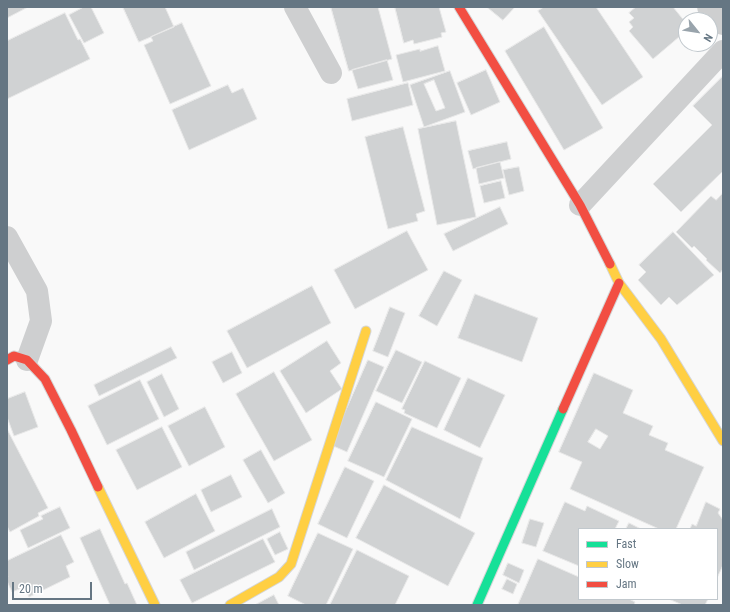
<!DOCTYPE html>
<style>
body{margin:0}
#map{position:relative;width:730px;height:612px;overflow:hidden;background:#f9f9f9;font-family:"Roboto Condensed",sans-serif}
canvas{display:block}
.frame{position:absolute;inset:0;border:8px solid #657683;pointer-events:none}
.legend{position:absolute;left:578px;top:528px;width:140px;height:72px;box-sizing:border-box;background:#fff;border:1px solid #c1c8cd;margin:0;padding:5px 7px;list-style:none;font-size:12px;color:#657683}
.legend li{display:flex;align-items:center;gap:8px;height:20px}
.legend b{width:20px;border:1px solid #c1c8cd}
.north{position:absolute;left:678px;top:12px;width:40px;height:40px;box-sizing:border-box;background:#fff;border:1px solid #c1c8cd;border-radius:50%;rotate:120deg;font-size:11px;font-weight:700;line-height:16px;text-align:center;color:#657683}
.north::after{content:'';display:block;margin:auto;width:14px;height:18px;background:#99a4ac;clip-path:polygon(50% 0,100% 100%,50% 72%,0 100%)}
.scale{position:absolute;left:12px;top:582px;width:80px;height:18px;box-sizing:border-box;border:2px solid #657683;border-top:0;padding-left:5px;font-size:12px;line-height:14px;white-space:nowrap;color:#657683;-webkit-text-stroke:3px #fff;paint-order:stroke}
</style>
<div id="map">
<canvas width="730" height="612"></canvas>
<div class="frame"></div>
<ul class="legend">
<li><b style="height:5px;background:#16e098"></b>Fast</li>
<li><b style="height:5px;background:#ffcf43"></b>Slow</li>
<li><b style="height:5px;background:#f24e42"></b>Jam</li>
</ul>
<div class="north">N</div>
<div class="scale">20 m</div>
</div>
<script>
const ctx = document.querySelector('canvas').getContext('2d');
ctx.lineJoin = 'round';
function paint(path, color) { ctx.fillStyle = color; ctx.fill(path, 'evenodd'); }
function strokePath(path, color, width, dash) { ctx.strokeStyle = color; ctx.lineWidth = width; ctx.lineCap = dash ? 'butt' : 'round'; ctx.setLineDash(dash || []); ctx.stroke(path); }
const building = new Path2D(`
 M 7,7 L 28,7 L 7,18 Z
 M 84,7 L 91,7 L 104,33 L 84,43 L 69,15 Z
 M 123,7 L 165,7 L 174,27 L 139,42 Z
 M 331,7 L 378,7 L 392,59 L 349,71 Z
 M 395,7 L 439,7 L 446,32 L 441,33 L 442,37 L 414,44 L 413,40 L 404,43 Z
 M 487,7 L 515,7 L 503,20 Z
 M 544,7 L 596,7 L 643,77 L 602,105 L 538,11 Z
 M 636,7 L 673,7 L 686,23 L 686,31 L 653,59 L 629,31 L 633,27 L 629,22 L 634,18 L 629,13 Z
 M 65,13 L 78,40 L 80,39 L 90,59 L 7,99 L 7,41 Z
 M 182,23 L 211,86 L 170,104 L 144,45 L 153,41 L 151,37 Z
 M 544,27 L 603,128 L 564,150 L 505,51 Z
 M 438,46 L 445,71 L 403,82 L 396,55 L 420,49 L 420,51 Z
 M 387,60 L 393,80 L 358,89 L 352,70 Z
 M 486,70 L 500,102 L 471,115 L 457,83 Z
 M 450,71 L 465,112 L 424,127 L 410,85 ZM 434,80 L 445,108 L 436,111 L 424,84 Z
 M 723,76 L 723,171 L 681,212 L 653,184 L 712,125 L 693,106 Z
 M 408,83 L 413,105 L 352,121 L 347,99 Z
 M 228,85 L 232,93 L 243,88 L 257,119 L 189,150 L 172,110 Z
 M 456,121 L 476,217 L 437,225 L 418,129 Z
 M 403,127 L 425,211 L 416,214 L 418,221 L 388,229 L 365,137 Z
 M 507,142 L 511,159 L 473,169 L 468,151 Z
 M 500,162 L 504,178 L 479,184 L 476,168 Z
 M 519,167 L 524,191 L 509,195 L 503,170 Z
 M 501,181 L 505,198 L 484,203 L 480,186 Z
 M 723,193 L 723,269 L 720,273 L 706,260 L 707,259 L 694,246 L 692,248 L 676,232 L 711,196 L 716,200 Z
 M 500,207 L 508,224 L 453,251 L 444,234 Z
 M 407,231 L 428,270 L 355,309 L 334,270 Z
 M 673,232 L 714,275 L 677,305 L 669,297 L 661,305 L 638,280 L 646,272 L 639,265 Z
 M 444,271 L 462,280 L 437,326 L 419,316 Z
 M 312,286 L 331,323 L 247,368 L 227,331 Z
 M 475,294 L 538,318 L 522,362 L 458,338 Z
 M 390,307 L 405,313 L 388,357 L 373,351 Z
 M 327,341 L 341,363 L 330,371 L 342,389 L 306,413 L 280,371 Z
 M 171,347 L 177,358 L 99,396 L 94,385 Z
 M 396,350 L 422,362 L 402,403 L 376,391 Z
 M 232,352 L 242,373 L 223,383 L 212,362 Z
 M 368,360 L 384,367 L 347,452 L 331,445 Z
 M 425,361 L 461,378 L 437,428 L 404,413 L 405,410 L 402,409 Z
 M 274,372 L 312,440 L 274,461 L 236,394 Z
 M 594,373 L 633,390 L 623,413 L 653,426 L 649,435 L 668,443 L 665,450 L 704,467 L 676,529 L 659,529 L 570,489 L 582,462 L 559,452 ZM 596,429 L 608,436 L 600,449 L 588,442 Z
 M 162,374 L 179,409 L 164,417 L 147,382 Z
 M 468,378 L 505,395 L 480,448 L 444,430 Z
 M 140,380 L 159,419 L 107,445 L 88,406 Z
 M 25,392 L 38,427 L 14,436 L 7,417 L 7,399 Z
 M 376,402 L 412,419 L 384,477 L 348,461 Z
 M 205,407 L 225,447 L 189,466 L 168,426 Z
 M 162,427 L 182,467 L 137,490 L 116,450 Z
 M 412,427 L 483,458 L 460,519 L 386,480 Z
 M 7,429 L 48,508 L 38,513 L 39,516 L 10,532 L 7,526 Z
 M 261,450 L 285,493 L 268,503 L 243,460 Z
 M 345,467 L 374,481 L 347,538 L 318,524 Z
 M 231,475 L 242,497 L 211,512 L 201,490 Z
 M 384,485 L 475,533 L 448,586 L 356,538 Z
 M 196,494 L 215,531 L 164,558 L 145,522 Z
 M 565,502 L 585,511 L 587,506 L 619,521 L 615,529 L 579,529 L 579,566 L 543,551 Z
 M 706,502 L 720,509 L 718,513 L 723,520 L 723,565 L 717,578 L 717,529 L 690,529 L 692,524 L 696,526 Z
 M 60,507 L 70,528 L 28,548 L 20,530 L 43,519 L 41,516 Z
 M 272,509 L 280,527 L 194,570 L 186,552 Z
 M 530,519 L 544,523 L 536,547 L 522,543 Z
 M 629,523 L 641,529 L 626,529 Z
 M 100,529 L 125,584 L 127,583 L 137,605 L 110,605 L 80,538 Z
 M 280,532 L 288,549 L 275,555 L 267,539 Z
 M 318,533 L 353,549 L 326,605 L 306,605 L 288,596 Z
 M 61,535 L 74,562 L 66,566 L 70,577 L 29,597 L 24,587 L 12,592 L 7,581 L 7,578 L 8,577 L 7,575 L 7,561 Z
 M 263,539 L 275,562 L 192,603 L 180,580 Z
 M 357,550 L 409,576 L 395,605 L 330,605 Z
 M 538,559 L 579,577 L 579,599 L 629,599 L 635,602 L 634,605 L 518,605 Z
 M 508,563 L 524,570 L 519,583 L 503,575 Z
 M 507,579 L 517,584 L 513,594 L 502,589 Z
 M 274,595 L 279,605 L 255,605 Z
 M 669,599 L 708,599 L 705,605 L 683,605 Z`);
const street = new Path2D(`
 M 295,7 L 331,73
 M 708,7 L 723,24
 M 580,205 L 723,51
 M 7,237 L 37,291 L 41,321 L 27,360`);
const fast = new Path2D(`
 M 477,605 L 563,409`);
const slow = new Path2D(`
 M 610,264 L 619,283 L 661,339 L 723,441
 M 98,487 L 155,605
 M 230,605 L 279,577 L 291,564 L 366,331`);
const jam = new Path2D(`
 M 459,7 L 580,205 L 610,264
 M 7,360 L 14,356 L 27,360 L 45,379 L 71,430 L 98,487
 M 563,409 L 619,283`);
paint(building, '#d0d2d3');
strokePath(building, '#e8e8e8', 1);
strokePath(fast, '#d5d6d7', 11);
strokePath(slow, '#d5d6d7', 11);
strokePath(jam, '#d5d6d7', 11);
strokePath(street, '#cecfd0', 22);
strokePath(fast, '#16e098', 9);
strokePath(slow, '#ffcf43', 9);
strokePath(jam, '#f24e42', 9);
</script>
